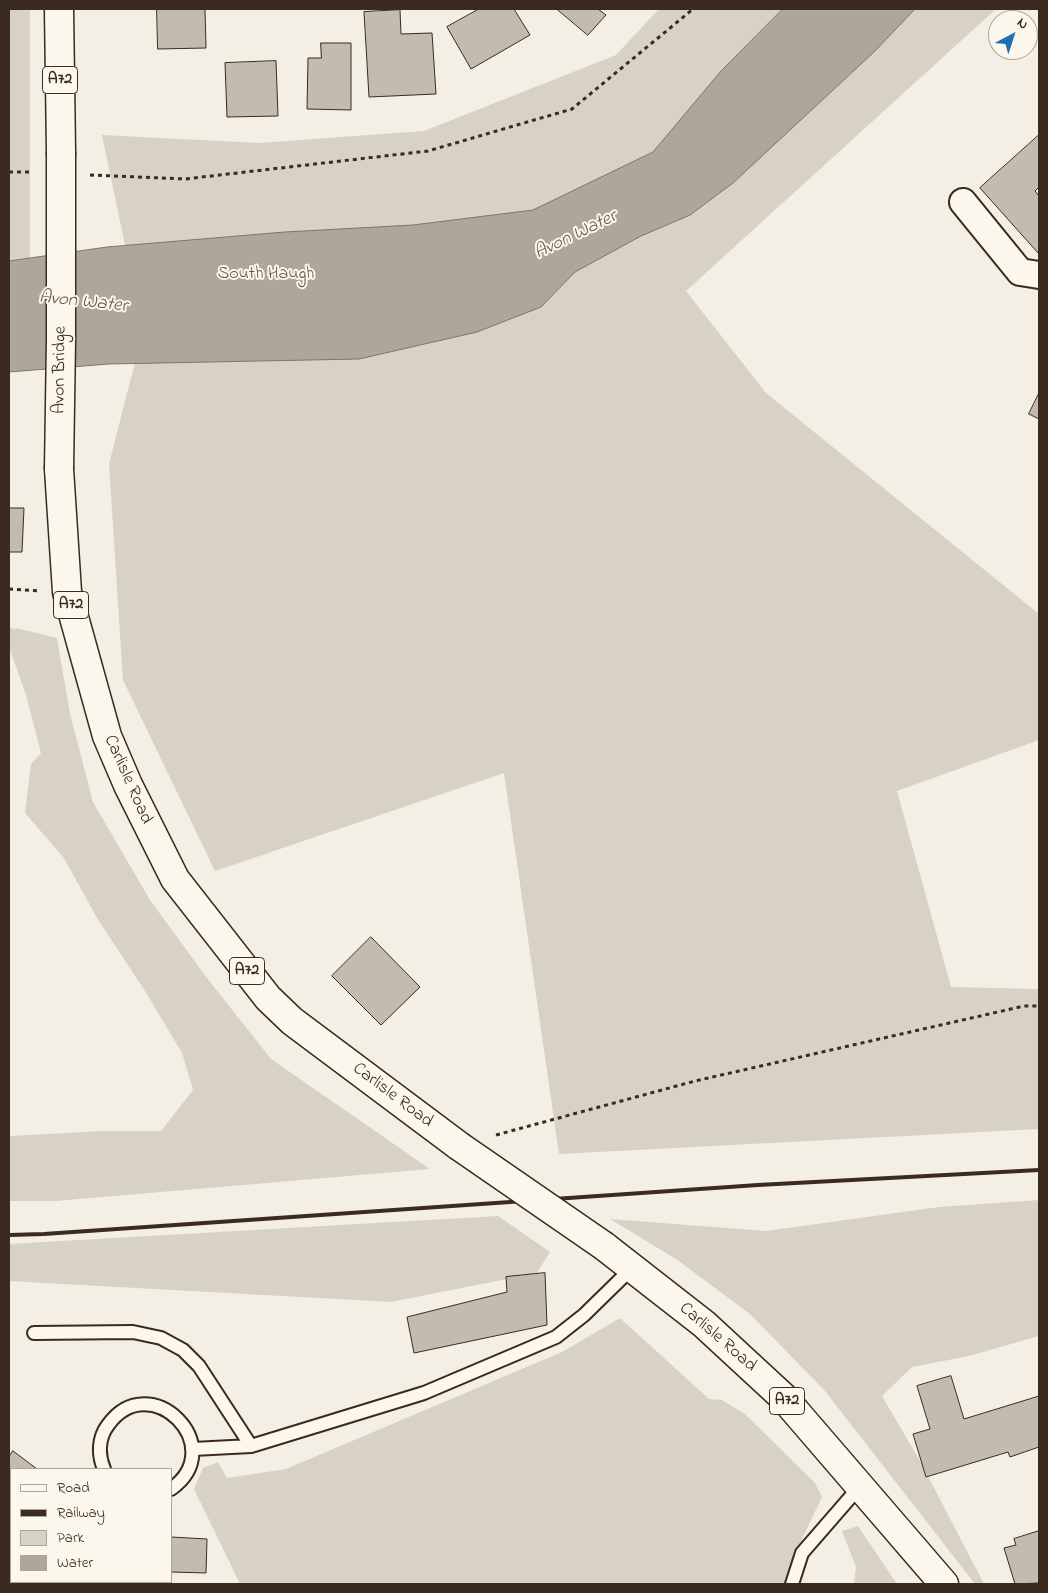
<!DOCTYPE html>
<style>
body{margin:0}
#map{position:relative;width:1048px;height:1593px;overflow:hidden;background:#f3efe4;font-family:"Indie Flower",sans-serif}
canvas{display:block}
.frame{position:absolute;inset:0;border:10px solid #3b2a1e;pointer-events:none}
.legend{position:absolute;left:10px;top:1468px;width:162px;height:115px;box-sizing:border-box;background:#fbf7ec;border:1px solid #aea59a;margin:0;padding:6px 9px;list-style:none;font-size:15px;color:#3b2a1e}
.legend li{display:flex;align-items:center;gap:10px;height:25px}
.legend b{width:25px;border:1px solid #aea59a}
.north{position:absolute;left:988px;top:10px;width:50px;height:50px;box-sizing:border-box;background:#fbf7ec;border:1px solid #aea59a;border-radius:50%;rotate:40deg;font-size:14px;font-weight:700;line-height:20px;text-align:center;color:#3b2a1e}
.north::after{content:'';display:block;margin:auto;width:18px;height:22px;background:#1f6fb2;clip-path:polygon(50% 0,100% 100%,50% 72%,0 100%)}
</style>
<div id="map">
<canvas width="1048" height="1593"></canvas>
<div class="frame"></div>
<ul class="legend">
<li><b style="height:6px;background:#fbf7ec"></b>Road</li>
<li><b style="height:6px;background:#3b2a1e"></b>Railway</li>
<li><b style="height:14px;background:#d8d1c6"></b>Park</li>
<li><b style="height:14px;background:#afa69a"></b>Water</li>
</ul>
<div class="north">N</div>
</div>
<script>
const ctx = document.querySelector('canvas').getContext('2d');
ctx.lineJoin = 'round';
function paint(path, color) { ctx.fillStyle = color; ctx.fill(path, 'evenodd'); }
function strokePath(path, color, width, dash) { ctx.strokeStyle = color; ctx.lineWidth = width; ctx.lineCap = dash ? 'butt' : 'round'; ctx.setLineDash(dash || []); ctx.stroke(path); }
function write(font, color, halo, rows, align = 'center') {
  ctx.font = font + ' "Indie Flower",sans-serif'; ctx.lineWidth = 4; ctx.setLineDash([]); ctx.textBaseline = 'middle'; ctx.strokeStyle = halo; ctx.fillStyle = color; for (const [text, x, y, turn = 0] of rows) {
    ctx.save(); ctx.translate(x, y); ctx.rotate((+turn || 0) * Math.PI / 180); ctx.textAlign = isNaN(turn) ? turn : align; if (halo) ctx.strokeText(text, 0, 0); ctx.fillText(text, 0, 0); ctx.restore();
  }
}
const green = new Path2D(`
 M 9,9 L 30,9 L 30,258 L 9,261 Z
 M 659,9 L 996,9 L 686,291 L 766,393 L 1039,614 L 1039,740 L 897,791 L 951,987 L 1039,989 L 1039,1129 L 559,1154 L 504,773 L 215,871 L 123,680 L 109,464 L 143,331 L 102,135 L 259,143 L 424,131 L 616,55 Z
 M 9,628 L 20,629 L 57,638 L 70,714 L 93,802 L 150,900 L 207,978 L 271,1059 L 430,1169 L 56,1201 L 9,1201 L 9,1136 L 103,1131 L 161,1131 L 193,1090 L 182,1053 L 145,991 L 97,918 L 64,858 L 25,813 L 31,764 L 41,753 L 26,695 L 9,647 Z
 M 1039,1200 L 1039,1336 L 969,1356 L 912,1367 L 882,1396 L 920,1461 L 984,1584 L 975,1584 L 825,1391 L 750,1314 L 676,1259 L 610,1219 L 766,1231 L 939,1207 Z
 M 498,1216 L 550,1252 L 537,1273 L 391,1302 L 9,1281 L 9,1244 Z
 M 620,1318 L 709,1399 L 722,1400 L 745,1414 L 815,1483 L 822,1497 L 790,1564 L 784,1584 L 240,1584 L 194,1489 L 203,1468 L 218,1462 L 227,1478 L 286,1469 L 562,1352 Z
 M 858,1526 L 897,1584 L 854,1584 L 856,1567 L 842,1531 Z`);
const water = new Path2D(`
 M 783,9 L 915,9 L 874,52 L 733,183 L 690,215 L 641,236 L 575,272 L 541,307 L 477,332 L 359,359 L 109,364 L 9,372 L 9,261 L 107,247 L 285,232 L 413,225 L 533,210 L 653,152 L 721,71 Z`);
const building = new Path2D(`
 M 157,9 L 205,9 L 206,48 L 158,49 Z
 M 479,9 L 514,9 L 530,35 L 471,69 L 447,27 Z
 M 557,9 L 598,9 L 606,15 L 588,35 Z
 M 400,10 L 401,34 L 432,33 L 436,94 L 369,97 L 364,12 Z
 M 321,43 L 351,43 L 351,110 L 307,109 L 308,58 L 321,58 Z
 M 276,61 L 278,116 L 227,117 L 225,63 Z
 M 1039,135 L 1039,187 L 1035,191 L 1039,196 L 1039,254 L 980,188 Z
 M 1039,393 L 1039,419 L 1029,414 Z
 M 9,508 L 24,508 L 22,552 L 9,552 Z
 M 371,937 L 420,987 L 381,1025 L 332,976 Z
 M 545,1273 L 547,1325 L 414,1353 L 407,1317 L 507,1292 L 506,1277 Z
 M 951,1376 L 964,1419 L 1039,1396 L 1039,1447 L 1010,1457 L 1008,1452 L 926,1477 L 913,1434 L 930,1429 L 917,1386 Z
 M 13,1451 L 37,1469 L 11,1469 L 11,1491 L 9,1489 L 9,1457 Z
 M 1039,1531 L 1039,1583 L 1015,1584 L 1004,1548 L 1016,1545 L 1014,1539 Z
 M 171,1537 L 207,1539 L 206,1573 L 171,1572 Z
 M 76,1582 L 110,1582 L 108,1584 L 79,1584 Z`);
const path = new Path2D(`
 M 9,172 L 31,172
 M 90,175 L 185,179 L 428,151 L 572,109 L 693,9
 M 9,589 L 39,591
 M 496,1135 L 695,1081 L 1024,1006 L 1039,1006`);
const service = new Path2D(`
 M 34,1333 L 133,1332 L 161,1338 L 183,1350 L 199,1366 L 251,1446 L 424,1393 L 556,1337 L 584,1315 L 632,1268
 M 193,1449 L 251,1446
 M 104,1469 C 98,1455 98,1438 108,1425 C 150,1366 231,1447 171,1489
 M 792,1584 L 802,1553 L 861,1485`);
const minor = new Path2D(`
 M 963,202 L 1020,272 L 1039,275`);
const primary = new Path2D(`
 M 59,9 L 61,152
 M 59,469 L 67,592 L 107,736 L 128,785 L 175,879 L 268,998 L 292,1021 L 459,1146
 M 604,1246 L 704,1324 L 783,1397 L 944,1584`);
const rail = new Path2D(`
 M 9,1235 L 44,1234 L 758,1185 L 1039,1170`);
const primaryBridge = new Path2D(`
 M 59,469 L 61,340 L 61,152
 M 459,1146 L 604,1246`);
const shields = [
 [60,80,35],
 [71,605,35],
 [247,971,35],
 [787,1401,35]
];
const shieldNames = [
 ["A72",60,80],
 ["A72",71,605],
 ["A72",247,971],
 ["A72",787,1401]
];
const parkNames = [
 ["South Haugh",266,275]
];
const streetNames = [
 ["Avon Bridge",61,370,-89],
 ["Carlisle Road",127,780,66],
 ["Carlisle Road",392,1096,37],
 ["Carlisle Road",717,1338,41]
];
const waterNames = [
 ["Avon Water",576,236,-26],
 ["Avon Water",83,303,6]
];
paint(green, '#d8d1c6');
paint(water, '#afa69a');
strokePath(water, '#817468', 1);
paint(building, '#c3bbb0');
strokePath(building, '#3b2a1e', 1);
strokePath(service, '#3b2a1e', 16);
strokePath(minor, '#3b2a1e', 30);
strokePath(primary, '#3b2a1e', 31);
strokePath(path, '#3b2a1e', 3, [4, 4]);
strokePath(service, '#fbf7ec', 12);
strokePath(minor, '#fbf7ec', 26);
strokePath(primary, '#fbf7ec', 28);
strokePath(rail, '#3b2a1e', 4);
strokePath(primaryBridge, '#3b2a1e', 31, []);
strokePath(primaryBridge, '#fbf7ec', 28);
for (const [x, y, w] of shields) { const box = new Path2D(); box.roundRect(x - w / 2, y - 13.5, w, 27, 4); ctx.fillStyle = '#fbf7ec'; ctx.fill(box); strokePath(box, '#3b2a1e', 1); }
write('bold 16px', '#3b2a1e', null, shieldNames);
write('18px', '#625448', '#fbf7ec', parkNames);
write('18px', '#3b2a1e', '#fbf7ec', streetNames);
write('italic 19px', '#645549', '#fbf7ec', waterNames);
</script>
